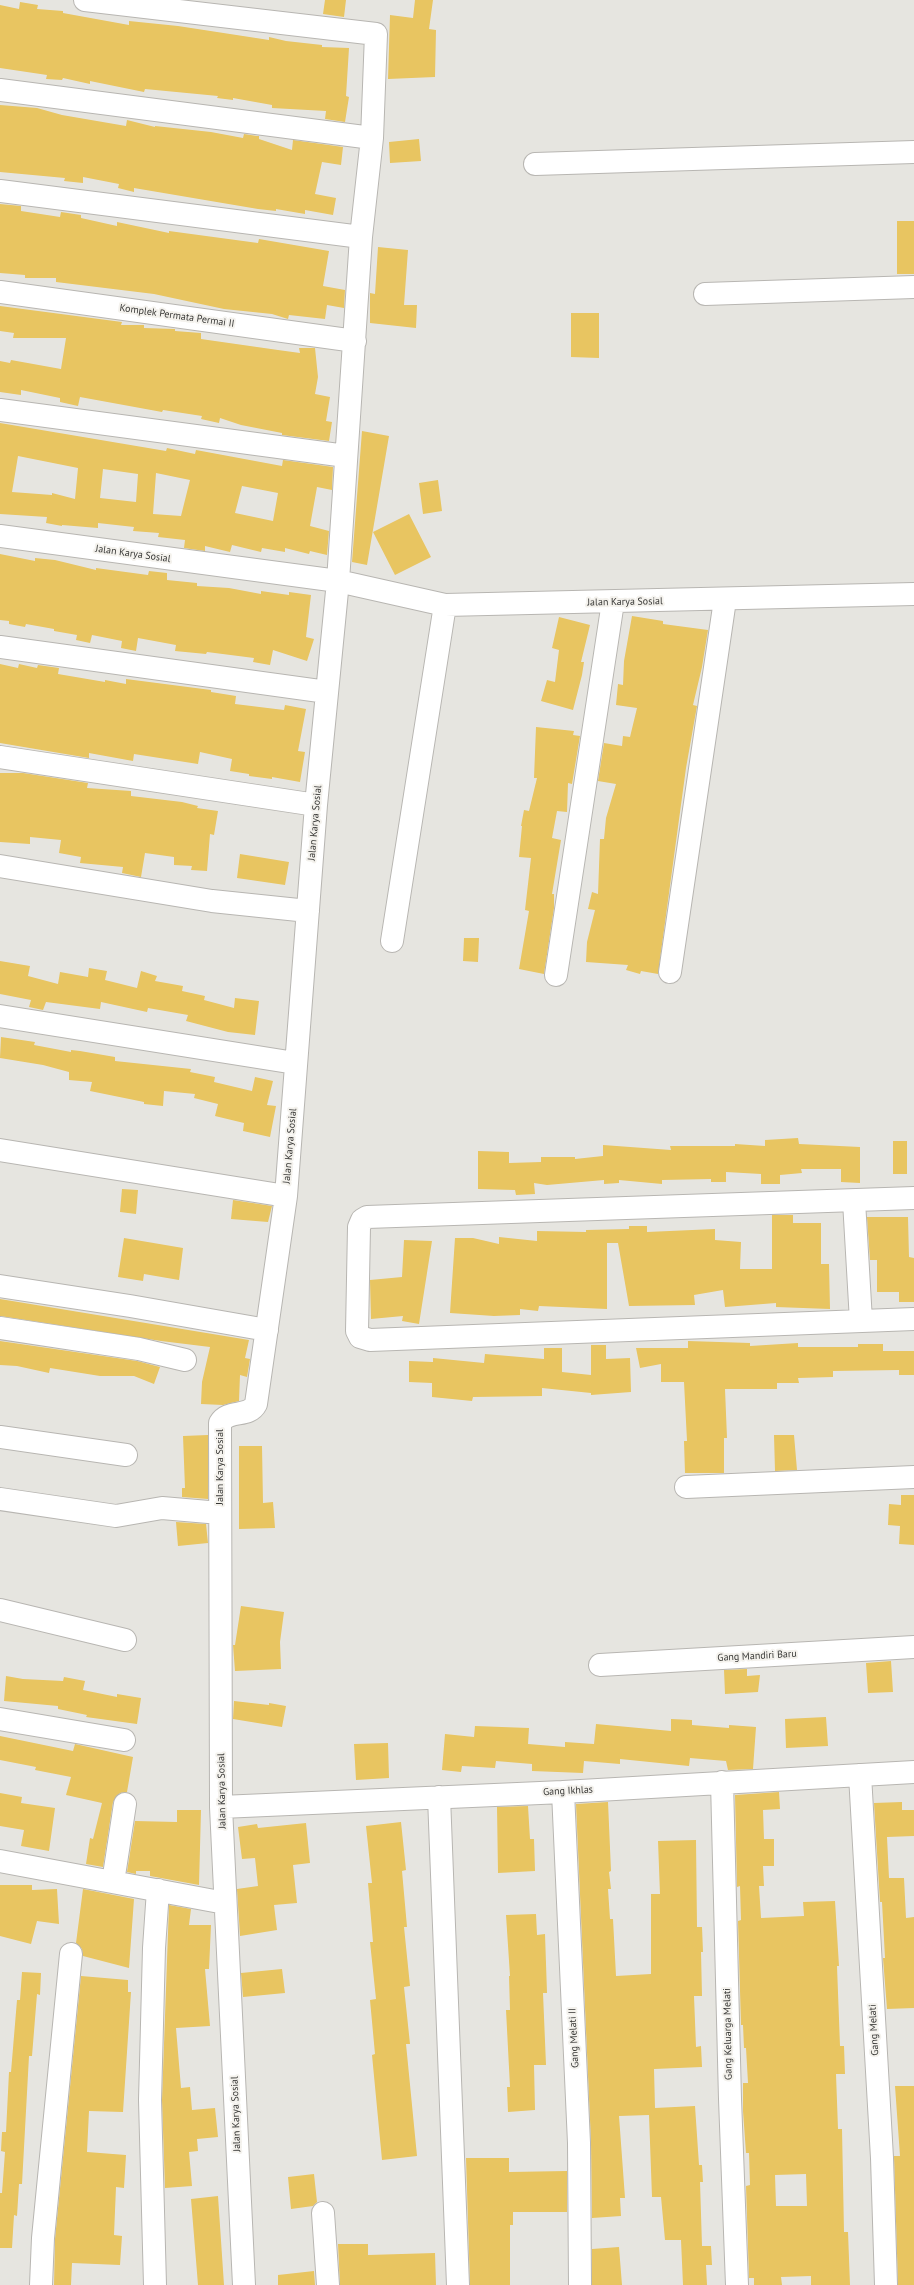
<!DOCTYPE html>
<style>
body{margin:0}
canvas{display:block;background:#e6e5e0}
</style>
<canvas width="914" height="2285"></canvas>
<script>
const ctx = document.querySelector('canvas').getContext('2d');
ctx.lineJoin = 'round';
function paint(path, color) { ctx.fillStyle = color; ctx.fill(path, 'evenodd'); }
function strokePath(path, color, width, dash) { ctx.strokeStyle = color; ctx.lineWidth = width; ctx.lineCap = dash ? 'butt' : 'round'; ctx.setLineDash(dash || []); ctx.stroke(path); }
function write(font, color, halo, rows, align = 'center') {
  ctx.font = font + ' "PT Sans",sans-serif'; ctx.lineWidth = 4; ctx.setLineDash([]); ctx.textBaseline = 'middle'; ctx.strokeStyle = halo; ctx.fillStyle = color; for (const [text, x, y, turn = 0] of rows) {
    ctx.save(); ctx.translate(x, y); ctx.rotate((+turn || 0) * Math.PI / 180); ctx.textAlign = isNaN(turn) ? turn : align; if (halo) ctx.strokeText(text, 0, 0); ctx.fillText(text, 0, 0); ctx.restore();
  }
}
const building = new Path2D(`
 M 325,0 L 346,0 L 344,17 L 323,14 Z
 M 415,0 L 433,0 L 429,29 L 436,30 L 435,77 L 388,79 L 390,15 L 413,18 Z
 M 20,2 L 38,5 L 37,9 L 63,11 L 63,13 L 129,25 L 129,21 L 178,26 L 269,40 L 269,37 L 286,41 L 322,45 L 322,47 L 349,48 L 346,96 L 349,97 L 345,122 L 325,119 L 326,111 L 272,108 L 272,105 L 233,98 L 233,100 L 217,98 L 218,96 L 145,89 L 144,92 L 90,81 L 90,84 L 63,78 L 62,80 L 46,79 L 47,75 L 0,68 L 0,5 L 19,9 Z
 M 0,105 L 37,108 L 62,115 L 126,126 L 127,120 L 155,127 L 155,126 L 211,132 L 243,138 L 244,134 L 257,136 L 259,136 L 259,139 L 292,150 L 293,140 L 343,147 L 341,165 L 322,162 L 315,194 L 336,198 L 333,215 L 305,210 L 305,214 L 276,209 L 276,211 L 258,209 L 134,188 L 134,192 L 118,188 L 119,184 L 83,177 L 83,183 L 64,181 L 65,178 L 0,172 Z
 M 419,139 L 421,161 L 390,163 L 389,142 Z
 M 0,204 L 21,206 L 21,211 L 60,217 L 61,212 L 81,215 L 81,218 L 117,226 L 117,222 L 169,233 L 169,231 L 258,243 L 259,239 L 329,251 L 323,286 L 345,290 L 344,308 L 327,305 L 325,319 L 289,315 L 288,319 L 272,314 L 224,309 L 154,294 L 56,282 L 56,278 L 25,278 L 25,275 L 0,273 Z
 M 897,221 L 914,221 L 914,274 L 897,274 Z
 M 378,247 L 408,250 L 404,305 L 417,305 L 416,328 L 370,323 L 370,293 L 375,294 Z
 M 0,306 L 122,322 L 121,325 L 144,325 L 144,328 L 175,329 L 175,331 L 201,333 L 201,339 L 278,350 L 300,353 L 299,348 L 315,348 L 318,377 L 315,394 L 330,397 L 326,421 L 332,422 L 329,441 L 282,435 L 282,433 L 241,425 L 220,418 L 219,423 L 201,419 L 202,416 L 163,410 L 162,412 L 80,397 L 78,406 L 60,402 L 60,398 L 21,390 L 21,395 L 0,392 L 0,361 L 10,363 L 11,360 L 61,369 L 66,338 L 13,338 L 14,333 L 0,331 Z
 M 571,313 L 599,313 L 599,358 L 571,357 Z
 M 0,423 L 166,451 L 167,448 L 195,454 L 196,450 L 282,466 L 283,460 L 333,467 L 332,490 L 317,487 L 310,526 L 329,531 L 327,555 L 310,551 L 309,554 L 285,548 L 285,552 L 262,548 L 261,552 L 232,545 L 230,552 L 205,546 L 205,551 L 184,548 L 185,540 L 158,537 L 159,533 L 133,531 L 134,527 L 98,523 L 98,528 L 62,525 L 62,526 L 46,523 L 47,517 L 0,514 ZM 18,456 L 78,468 L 75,499 L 52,493 L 52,495 L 12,492 ZM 103,469 L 138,474 L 136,502 L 100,498 ZM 156,473 L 190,480 L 181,516 L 153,514 ZM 242,486 L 278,493 L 273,521 L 235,513 Z
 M 362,431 L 389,436 L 367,565 L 352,562 Z
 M 438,480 L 442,511 L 423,514 L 419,483 Z
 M 409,514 L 431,557 L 395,575 L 373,532 Z
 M 0,554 L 35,561 L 35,558 L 55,560 L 96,570 L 96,568 L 148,575 L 149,571 L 167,573 L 167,580 L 197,583 L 197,586 L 229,588 L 261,594 L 261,591 L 289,595 L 289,592 L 311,595 L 306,637 L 314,639 L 307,661 L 273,650 L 270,665 L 253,662 L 254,658 L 207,652 L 206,654 L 175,651 L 176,645 L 138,638 L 136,651 L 121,648 L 122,641 L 92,635 L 90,643 L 76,640 L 77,635 L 54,631 L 54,629 L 26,624 L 25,627 L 9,624 L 9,621 L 0,620 Z
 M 632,616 L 663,621 L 663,624 L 708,630 L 702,667 L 693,705 L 697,706 L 686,768 L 658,974 L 641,971 L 640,974 L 626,970 L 628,965 L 586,962 L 587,942 L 595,910 L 588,909 L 592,892 L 598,894 L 600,839 L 604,839 L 606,818 L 616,784 L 598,781 L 604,743 L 622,746 L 623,736 L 630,737 L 637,708 L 616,705 L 618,684 L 623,685 L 624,661 Z
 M 559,617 L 590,625 L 581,662 L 584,662 L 582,675 L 573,710 L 541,701 L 547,680 L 555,682 L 559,650 L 552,648 Z
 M 0,664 L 18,668 L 19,664 L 37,668 L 38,665 L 59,668 L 58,674 L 105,682 L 105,680 L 126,684 L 126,679 L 211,690 L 211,692 L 236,696 L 235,704 L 284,710 L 285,705 L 306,709 L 298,751 L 305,752 L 300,782 L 272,777 L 272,779 L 249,776 L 249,774 L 230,771 L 232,759 L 200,752 L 198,764 L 134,754 L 133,761 L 89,753 L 89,758 L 0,743 Z
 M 536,727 L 574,731 L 573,735 L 580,736 L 572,784 L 568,783 L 567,812 L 557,811 L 552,838 L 561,840 L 552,894 L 554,894 L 554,908 L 544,974 L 519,969 L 529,911 L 525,910 L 531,858 L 519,857 L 522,826 L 521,826 L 524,810 L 529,811 L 537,778 L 534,778 Z
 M 0,773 L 23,773 L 88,783 L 87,788 L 131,791 L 131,796 L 182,802 L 198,806 L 197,808 L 218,811 L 214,835 L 210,834 L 207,871 L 191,870 L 192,866 L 174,865 L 174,857 L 145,853 L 141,877 L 122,873 L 123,867 L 80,863 L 81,857 L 59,853 L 61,840 L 30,837 L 30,844 L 0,842 Z
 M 240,854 L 289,862 L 285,885 L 237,878 Z
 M 464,938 L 479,938 L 478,962 L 463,961 Z
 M 0,961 L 30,966 L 28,976 L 58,984 L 60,972 L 88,977 L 89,968 L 107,971 L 105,980 L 137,988 L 141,971 L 157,976 L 155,981 L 183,986 L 182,991 L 205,996 L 204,1000 L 234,1008 L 235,998 L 259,1001 L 255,1035 L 228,1032 L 186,1021 L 188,1015 L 148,1008 L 147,1012 L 101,1002 L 100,1009 L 46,1002 L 43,1010 L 29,1007 L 31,1000 L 0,994 Z
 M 1,1037 L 35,1042 L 34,1045 L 71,1052 L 71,1050 L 80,1051 L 115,1057 L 115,1061 L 191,1069 L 190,1072 L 215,1077 L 214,1082 L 252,1091 L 255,1077 L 273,1081 L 267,1105 L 276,1106 L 270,1137 L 243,1131 L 244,1123 L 215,1116 L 218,1104 L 194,1098 L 195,1094 L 164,1091 L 163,1106 L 144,1104 L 144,1102 L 90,1091 L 92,1082 L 69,1080 L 69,1072 L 43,1065 L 0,1058 Z
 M 798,1138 L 799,1144 L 860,1147 L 860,1183 L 841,1182 L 841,1169 L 801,1169 L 802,1173 L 780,1175 L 780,1184 L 761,1184 L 761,1174 L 726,1172 L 726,1182 L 711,1182 L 711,1179 L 662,1180 L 662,1184 L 619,1180 L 619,1183 L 604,1184 L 604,1180 L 547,1185 L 534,1183 L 535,1194 L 516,1195 L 515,1190 L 478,1189 L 478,1151 L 509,1152 L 509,1163 L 541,1162 L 541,1157 L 575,1157 L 575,1159 L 603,1156 L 603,1145 L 671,1150 L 670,1146 L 735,1146 L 735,1144 L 765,1146 L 765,1140 Z
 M 893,1141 L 907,1141 L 907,1174 L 893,1174 Z
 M 122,1189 L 138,1190 L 136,1214 L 120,1212 Z
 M 233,1200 L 272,1206 L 268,1222 L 231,1219 Z
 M 772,1215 L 793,1215 L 793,1223 L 821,1223 L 821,1264 L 829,1264 L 830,1309 L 776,1307 L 776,1303 L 725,1307 L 723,1290 L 694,1295 L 695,1305 L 629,1306 L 618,1243 L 607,1243 L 607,1309 L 539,1306 L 538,1311 L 520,1309 L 520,1315 L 494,1316 L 450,1313 L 455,1238 L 473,1238 L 499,1244 L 499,1237 L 537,1241 L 537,1231 L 586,1232 L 586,1230 L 629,1229 L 629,1226 L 647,1226 L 647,1232 L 715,1229 L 715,1240 L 741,1242 L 740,1269 L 772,1269 Z
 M 867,1217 L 908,1217 L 909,1257 L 914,1258 L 914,1302 L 899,1302 L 899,1292 L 877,1292 L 877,1260 L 870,1260 Z
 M 124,1238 L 183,1248 L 179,1280 L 144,1274 L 143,1281 L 118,1277 Z
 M 404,1240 L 432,1241 L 419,1324 L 402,1321 L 403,1316 L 371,1319 L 370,1280 L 402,1277 Z
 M 0,1299 L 249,1340 L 245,1358 L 250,1359 L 247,1377 L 240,1375 L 239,1401 L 223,1405 L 201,1404 L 202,1382 L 210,1347 L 161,1341 L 0,1316 Z
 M 0,1341 L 137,1361 L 160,1367 L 154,1384 L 134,1376 L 100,1376 L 50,1368 L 49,1373 L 17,1366 L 0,1365 Z
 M 688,1341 L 750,1343 L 750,1346 L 798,1343 L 798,1347 L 858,1347 L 858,1344 L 883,1344 L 883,1351 L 914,1351 L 914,1375 L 899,1375 L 899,1370 L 833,1371 L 833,1377 L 798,1378 L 799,1383 L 777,1383 L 777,1389 L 725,1389 L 727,1438 L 724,1438 L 724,1473 L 685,1473 L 684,1441 L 687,1441 L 684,1382 L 661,1382 L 661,1364 L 640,1368 L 636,1348 L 688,1348 Z
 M 591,1345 L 606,1345 L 606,1359 L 630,1358 L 631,1392 L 591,1395 L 591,1393 L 542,1388 L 542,1396 L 473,1397 L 472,1401 L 432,1397 L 432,1383 L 409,1382 L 409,1361 L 433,1362 L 433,1358 L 484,1363 L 485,1354 L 544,1359 L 544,1348 L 562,1348 L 562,1372 L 591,1375 Z
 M 208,1435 L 208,1499 L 182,1497 L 182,1488 L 185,1488 L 183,1436 Z
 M 774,1435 L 794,1435 L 797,1470 L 775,1471 Z
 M 239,1446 L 262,1446 L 263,1503 L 273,1502 L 275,1528 L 239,1529 Z
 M 901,1495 L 914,1495 L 914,1545 L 899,1544 L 900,1526 L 888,1525 L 889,1504 L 901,1505 Z
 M 176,1522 L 206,1524 L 208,1543 L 178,1546 Z
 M 241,1606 L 284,1612 L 280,1642 L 281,1669 L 235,1671 L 233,1645 L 235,1645 Z
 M 891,1661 L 893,1692 L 868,1693 L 866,1663 Z
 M 747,1669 L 747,1676 L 760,1675 L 758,1692 L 725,1694 L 724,1670 Z
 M 6,1676 L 23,1679 L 63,1681 L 64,1677 L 85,1681 L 83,1690 L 117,1697 L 117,1694 L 141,1698 L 137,1724 L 86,1717 L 87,1715 L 58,1709 L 58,1706 L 4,1701 Z
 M 234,1701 L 269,1705 L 269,1703 L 286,1706 L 282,1727 L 233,1719 Z
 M 826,1717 L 828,1746 L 786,1748 L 785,1719 Z
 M 671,1719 L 692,1720 L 692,1725 L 729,1728 L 729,1725 L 756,1727 L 753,1769 L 728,1770 L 726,1761 L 690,1758 L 689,1766 L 620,1759 L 620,1764 L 584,1761 L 583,1773 L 532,1771 L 532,1764 L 496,1761 L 495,1768 L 462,1766 L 461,1772 L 442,1770 L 445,1734 L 474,1737 L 475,1726 L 529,1728 L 528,1744 L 565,1747 L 565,1742 L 594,1744 L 596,1724 L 671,1731 Z
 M 0,1736 L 73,1751 L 75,1744 L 133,1757 L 127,1792 L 120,1793 L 113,1802 L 103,1867 L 86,1864 L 90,1838 L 93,1839 L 102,1803 L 66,1795 L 71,1777 L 35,1770 L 36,1767 L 0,1760 Z
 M 388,1743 L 389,1778 L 356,1780 L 354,1744 Z
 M 779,1792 L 780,1809 L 763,1810 L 764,1839 L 774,1839 L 774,1866 L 763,1866 L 764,1886 L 759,1886 L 761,1918 L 804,1916 L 803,1902 L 835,1901 L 839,1966 L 837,1966 L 840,2046 L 844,2046 L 845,2074 L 836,2074 L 838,2129 L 842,2129 L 844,2232 L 848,2232 L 850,2285 L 811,2285 L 811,2276 L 781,2277 L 782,2285 L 754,2285 L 754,2278 L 749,2278 L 746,2186 L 750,2185 L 749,2153 L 746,2153 L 743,2111 L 743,2083 L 748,2083 L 746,2048 L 744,2048 L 743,2025 L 741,2025 L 738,1921 L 741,1920 L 740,1886 L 737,1887 L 735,1795 ZM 806,2174 L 807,2206 L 776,2206 L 775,2175 Z
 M 0,1793 L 22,1797 L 21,1803 L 55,1808 L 49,1851 L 21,1846 L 24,1830 L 0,1826 Z
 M 608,1802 L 611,1871 L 609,1872 L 611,1889 L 608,1889 L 610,1919 L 613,1919 L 616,1976 L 651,1974 L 651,1894 L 660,1894 L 658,1841 L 696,1840 L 697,1927 L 702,1927 L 703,1952 L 701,1952 L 702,1996 L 694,1996 L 696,2047 L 701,2046 L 702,2067 L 654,2069 L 655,2108 L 695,2106 L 699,2165 L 702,2165 L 703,2182 L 700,2182 L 702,2246 L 711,2246 L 712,2265 L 706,2265 L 707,2285 L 683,2285 L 681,2240 L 665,2240 L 661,2197 L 652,2197 L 649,2115 L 619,2116 L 625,2198 L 620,2198 L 621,2216 L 592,2218 L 591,2142 L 576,1804 Z
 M 902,1802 L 902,1810 L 914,1810 L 914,1836 L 887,1837 L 889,1878 L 904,1878 L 906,1918 L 914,1917 L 914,2008 L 887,2009 L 883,1958 L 885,1958 L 882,1902 L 880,1902 L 874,1803 Z
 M 528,1806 L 530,1839 L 534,1839 L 535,1871 L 498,1873 L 497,1807 Z
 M 177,1810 L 201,1810 L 199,1885 L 150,1876 L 150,1871 L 136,1871 L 136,1874 L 127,1872 L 135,1821 L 177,1822 Z
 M 401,1822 L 406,1870 L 402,1871 L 407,1927 L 404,1927 L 410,1986 L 404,1987 L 410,2044 L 406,2044 L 417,2156 L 382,2160 L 372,2055 L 375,2054 L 370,2000 L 376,1999 L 370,1942 L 373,1942 L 368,1883 L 372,1883 L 366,1826 Z
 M 306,1823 L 310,1863 L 293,1865 L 297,1903 L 274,1905 L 277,1930 L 240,1936 L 237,1889 L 258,1886 L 255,1858 L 242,1859 L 238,1827 L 257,1824 L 258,1828 Z
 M 0,1885 L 32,1885 L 32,1890 L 57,1889 L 59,1924 L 37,1921 L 31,1944 L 0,1936 Z
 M 83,1889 L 134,1899 L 129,1968 L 83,1956 L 82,1949 L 76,1943 Z
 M 169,1905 L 191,1909 L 189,1925 L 211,1925 L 209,1969 L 205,1969 L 210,2026 L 176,2028 L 181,2088 L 190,2087 L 192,2110 L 215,2108 L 218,2137 L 197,2139 L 198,2151 L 189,2152 L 192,2186 L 165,2188 L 162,2100 Z
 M 536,1914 L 537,1935 L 545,1934 L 547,1993 L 543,1993 L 546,2065 L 534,2065 L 535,2110 L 508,2112 L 507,2087 L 510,2087 L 506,2010 L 510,2010 L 509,1976 L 510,1976 L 506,1915 Z
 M 282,1969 L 285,1993 L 243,1997 L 241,1973 Z
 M 22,1972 L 41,1973 L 40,1995 L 37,1994 L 32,2056 L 29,2056 L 22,2184 L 19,2184 L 17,2216 L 14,2215 L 12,2248 L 0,2248 L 0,2193 L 2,2193 L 5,2152 L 1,2151 L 2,2132 L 6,2132 L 9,2072 L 11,2072 L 17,2000 L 20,2000 Z
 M 81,1976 L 128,1980 L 128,1992 L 131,1992 L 123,2112 L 89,2111 L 87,2152 L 126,2155 L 124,2188 L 116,2187 L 114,2235 L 122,2236 L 120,2265 L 72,2263 L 71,2285 L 54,2285 L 55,2239 Z
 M 895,2086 L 914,2086 L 914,2285 L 898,2285 L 894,2156 L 900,2156 Z
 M 466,2158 L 509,2158 L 509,2172 L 567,2171 L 567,2212 L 513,2212 L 513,2225 L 510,2225 L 510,2285 L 470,2285 Z
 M 314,2174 L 317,2202 L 313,2206 L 291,2209 L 288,2177 Z
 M 218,2196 L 224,2285 L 198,2285 L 191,2199 Z
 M 338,2244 L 368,2244 L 368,2255 L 435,2253 L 436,2285 L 340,2285 Z
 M 619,2247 L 622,2285 L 592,2285 L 592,2249 Z
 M 314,2271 L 315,2285 L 278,2285 L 278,2275 Z`);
const street = new Path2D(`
 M 85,0 L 376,34 L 372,138 L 361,237 L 338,581 L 445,605 L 914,594
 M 0,90 L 372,138
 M 535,164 L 914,152
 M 0,191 L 361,237
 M 0,292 L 355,341
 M 705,294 L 914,287
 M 0,410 L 346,456
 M 0,536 L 338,581 L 316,805 L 286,1196 L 256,1404 C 249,1418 228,1409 220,1423 L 221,1807 L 244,2285
 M 0,647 L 327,692
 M 0,757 L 316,805
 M 0,866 L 212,901 L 308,911
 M 392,941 L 445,605
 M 670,972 L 725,600
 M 556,975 L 613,602
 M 0,1016 L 295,1063
 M 0,1150 L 286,1196
 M 914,1198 L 367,1217 L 362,1220 L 359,1227 L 357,1331 L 360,1337 L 370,1340 L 914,1319
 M 854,1201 L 861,1321
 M 0,1286 L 130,1306 L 267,1330
 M 0,1328 L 139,1349 L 185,1360
 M 0,1437 L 126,1455
 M 686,1487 L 914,1477
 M 0,1499 L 116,1516 L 162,1508 L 220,1513
 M 0,1610 L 125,1640
 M 600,1665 L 914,1647
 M 0,1719 L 124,1740
 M 860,1775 L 882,2158 L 886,2285
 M 722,1782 L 730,2099 L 737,2285
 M 563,1792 L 579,2143 L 580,2285
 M 439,1797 L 458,2285
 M 221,1807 L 563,1792 L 914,1772
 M 0,1861 L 225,1903
 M 113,1882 L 125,1804
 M 323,2213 L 328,2285
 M 41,2285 L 43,2238 L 71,1954
 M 155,2285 L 150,2100 L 154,1948 L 158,1890`);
const streetNames = [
 ["Komplek Permata Permai II",177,316,8],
 ["Jalan Karya Sosial",133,554,8],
 ["Jalan Karya Sosial",625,602,-1],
 ["Jalan Karya Sosial",315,823,-85],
 ["Jalan Karya Sosial",290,1146,-85],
 ["Jalan Karya Sosial",220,1467,-90],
 ["Gang Mandiri Baru",757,1656,-3],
 ["Jalan Karya Sosial",222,1791,-91],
 ["Gang Ikhlas",568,1791,-3],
 ["Gang Melati",874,2030,-93],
 ["Gang Keluarga Melati",728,2034,-91],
 ["Gang Melati II",574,2038,-93],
 ["Jalan Karya Sosial",236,2114,-92]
];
paint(building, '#e8c561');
strokePath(street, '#b8b6b2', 24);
strokePath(street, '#fff', 22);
write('10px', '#363634', '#f4f2ed', streetNames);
</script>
